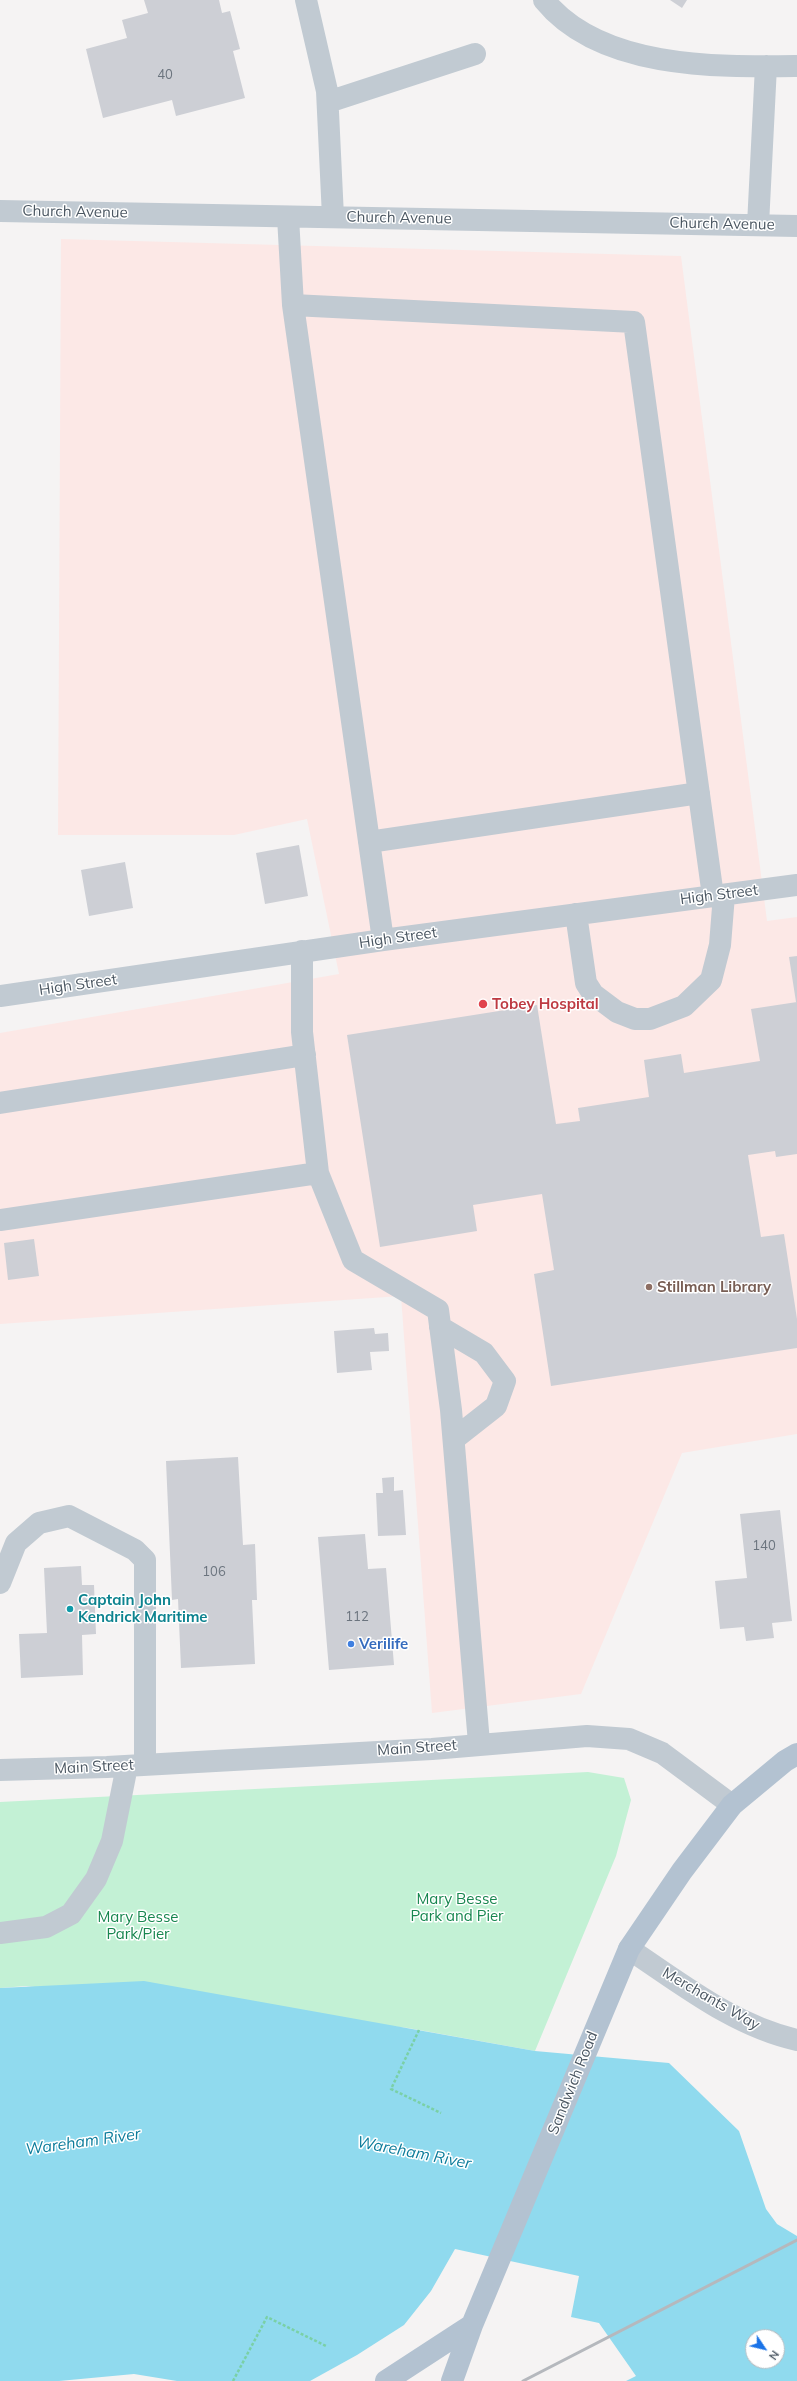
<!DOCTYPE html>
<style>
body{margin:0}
#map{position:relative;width:797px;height:2381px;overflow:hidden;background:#f5f3f3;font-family:Mulish,sans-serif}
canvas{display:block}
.north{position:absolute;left:745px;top:2329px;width:40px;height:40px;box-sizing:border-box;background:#fff;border:1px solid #b7bbc0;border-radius:50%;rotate:125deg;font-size:11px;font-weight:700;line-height:16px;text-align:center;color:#4a5661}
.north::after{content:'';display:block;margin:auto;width:14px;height:18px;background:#1a73e8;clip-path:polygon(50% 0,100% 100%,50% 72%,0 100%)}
</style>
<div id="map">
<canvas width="797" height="2381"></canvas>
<div class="north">N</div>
</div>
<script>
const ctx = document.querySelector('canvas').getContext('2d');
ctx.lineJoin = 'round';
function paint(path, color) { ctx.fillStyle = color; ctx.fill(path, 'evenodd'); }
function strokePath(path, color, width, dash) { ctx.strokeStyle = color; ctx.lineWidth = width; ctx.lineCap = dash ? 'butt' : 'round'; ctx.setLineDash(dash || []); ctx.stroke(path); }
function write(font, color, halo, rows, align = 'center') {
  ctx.font = font + ' Mulish,sans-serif'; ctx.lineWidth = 3; ctx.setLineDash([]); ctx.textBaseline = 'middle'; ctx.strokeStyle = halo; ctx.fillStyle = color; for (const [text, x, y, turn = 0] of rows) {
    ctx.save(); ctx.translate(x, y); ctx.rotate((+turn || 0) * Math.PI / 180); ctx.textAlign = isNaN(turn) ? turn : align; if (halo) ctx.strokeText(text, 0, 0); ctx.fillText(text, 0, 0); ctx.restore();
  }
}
const medical = new Path2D(`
 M 61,239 L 681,256 L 767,921 L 797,917 L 797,1434 L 682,1453 L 581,1694 L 432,1713 L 401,1296 L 0,1324 L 0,1033 L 339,974 L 307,819 L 234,835 L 58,835 Z`);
const green = new Path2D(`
 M 588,1772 L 624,1778 L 631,1800 L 616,1856 L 535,2051 L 408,2028 L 26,1986 L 0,1988 L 0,1802 Z`);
const water = new Path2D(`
 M 144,1981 L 535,2051 L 669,2063 L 739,2131 L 766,2209 L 777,2224 L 797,2236 L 797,2381 L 177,2381 L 134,2374 L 59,2381 L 0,2381 L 0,1988 ZM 753,2337 L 777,2337 L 777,2361 L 753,2361 Z`);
const pier = new Path2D(`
 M 455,2249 L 579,2276 L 571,2317 L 599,2323 L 636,2376 L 626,2381 L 310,2381 L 357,2355 L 404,2325 L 431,2291 Z`);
const building = new Path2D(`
 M 144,0 L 219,0 L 222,13 L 230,11 L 240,49 L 233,51 L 245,98 L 176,116 L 172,100 L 103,118 L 86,49 L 127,38 L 122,20 L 148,13 Z
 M 670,0 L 687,0 L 682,8 Z
 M 299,845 L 308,896 L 265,904 L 256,853 Z
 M 125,862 L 133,908 L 89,916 L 81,870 Z
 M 797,956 L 797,1002 L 796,1002 L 789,957 Z
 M 797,1002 L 797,1154 L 776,1157 L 775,1151 L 748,1155 L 761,1237 L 784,1234 L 797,1319 L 797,1348 L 551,1386 L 534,1274 L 554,1270 L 542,1194 L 473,1205 L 477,1231 L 380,1247 L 347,1035 L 537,1005 L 556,1124 L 580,1121 L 578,1108 L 649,1097 L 644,1060 L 681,1054 L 684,1073 L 760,1061 L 751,1009 Z
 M 34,1239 L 39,1276 L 8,1280 L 4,1243 Z
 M 374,1328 L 375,1334 L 388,1333 L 389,1351 L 370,1352 L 372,1370 L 337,1373 L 334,1331 Z
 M 238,1457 L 243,1545 L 255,1544 L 257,1600 L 252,1600 L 255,1664 L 181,1668 L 178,1599 L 172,1600 L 166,1461 Z
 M 394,1477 L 394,1491 L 403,1490 L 406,1535 L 378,1536 L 376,1493 L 383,1493 L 382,1478 Z
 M 780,1510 L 792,1621 L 772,1623 L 774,1638 L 746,1641 L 744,1627 L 720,1629 L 715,1581 L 747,1578 L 740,1514 Z
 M 365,1534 L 368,1569 L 386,1568 L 394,1665 L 329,1670 L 318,1537 Z
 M 81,1566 L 82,1585 L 94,1585 L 96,1634 L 82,1635 L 83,1675 L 21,1678 L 19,1634 L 47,1633 L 44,1568 Z`);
const path = new Path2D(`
 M 419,2030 L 391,2089 L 441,2113
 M 233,2381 L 267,2317 L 326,2346`);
const minor = new Path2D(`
 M 306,0 L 327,91 L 333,217
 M 544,0 C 600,69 716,67 797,66
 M 328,102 L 475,54
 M 0,211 L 797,226
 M 288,217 L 293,305
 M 758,225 L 766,66
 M 369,842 L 699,793
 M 576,914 L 586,983 L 593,994 L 617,1012 L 635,1019 L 650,1019 L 684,1006 L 711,980 L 720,945 L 724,895
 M 383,940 L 293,305 L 634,322 L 713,896
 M 302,951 L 302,1032 L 318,1173 L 353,1260 L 438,1310 L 451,1410 L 479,1743
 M 0,996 L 383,940 L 797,885
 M 0,1103 L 305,1055
 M 0,1220 L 318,1173
 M 440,1327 L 484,1353 L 505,1381 L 496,1406 L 454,1439
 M 0,1583 L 16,1543 L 39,1523 L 69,1516 L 135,1550 L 145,1560 L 145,1764
 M 0,1770 L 107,1767 L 432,1749 L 587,1736 L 629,1739 L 662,1753 L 732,1805
 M 0,1933 L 46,1927 L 71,1914 L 96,1879 L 112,1841 L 127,1766
 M 629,1949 C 682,1984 734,2026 797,2040`);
const major = new Path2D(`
 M 386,2381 L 472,2325
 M 452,2381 L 472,2325 L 629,1949 L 682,1871 L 732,1805 L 785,1761 L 797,1754`);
const rail = new Path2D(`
 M 523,2381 L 797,2240`);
const markers = [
 [483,1004,5,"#e0444e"],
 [649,1287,4,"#8d6e63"],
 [70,1609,4,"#0f9aa8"],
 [351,1644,4,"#3f7fe0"]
];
const numberNames = [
 ["40",165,75],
 ["140",764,1546],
 ["106",214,1572],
 ["112",357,1617]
];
const streetNames = [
 ["Church Avenue",75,212,1],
 ["Church Avenue",399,218,1],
 ["Church Avenue",722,224,1],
 ["High Street",719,895,-7],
 ["High Street",398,938,-8],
 ["High Street",78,985,-8],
 ["Main Street",417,1748,-4],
 ["Main Street",94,1767,-3],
 ["Merchants Way",711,1999,30],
 ["Sandwich Road",573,2083,-68]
];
const healthNames = [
 ["Tobey Hospital",492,1004]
];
const educationNames = [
 ["Stillman Library",657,1287]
];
const cultureNames = [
 ["Captain John",78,1600],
 ["Kendrick Maritime",78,1617]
];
const shopNames = [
 ["Verilife",359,1644]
];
const parkNames = [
 ["Mary Besse",457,1899],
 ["Park and Pier",457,1916],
 ["Mary Besse",138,1917],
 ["Park/Pier",138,1934]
];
const waterNames = [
 ["Wareham River",83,2142,-8],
 ["Wareham River",414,2153,11]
];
paint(medical, '#fce8e6');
paint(green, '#c3f1d5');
paint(water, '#90daee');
paint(pier, '#f5f3f3');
paint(building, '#cdcfd5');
strokePath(path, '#7ad0a6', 2.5, [3, 2]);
strokePath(minor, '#c1cad2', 22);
strokePath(major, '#b3c2d1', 22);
strokePath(rail, '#b5b8bd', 3);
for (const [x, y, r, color] of markers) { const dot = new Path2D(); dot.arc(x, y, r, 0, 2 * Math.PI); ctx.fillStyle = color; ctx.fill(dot); strokePath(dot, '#fff', 1.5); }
write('13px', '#6b747e', null, numberNames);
write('15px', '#4a5661', '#fff', streetNames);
write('bold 15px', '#be3a42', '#fff', healthNames, 'left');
write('bold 15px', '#785e54', '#fff', educationNames, 'left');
write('bold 15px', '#0d838f', '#fff', cultureNames, 'left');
write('bold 15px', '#366cbe', '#fff', shopNames, 'left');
write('15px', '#17864f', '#fff', parkNames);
write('italic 16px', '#0c7c9b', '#fff', waterNames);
</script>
